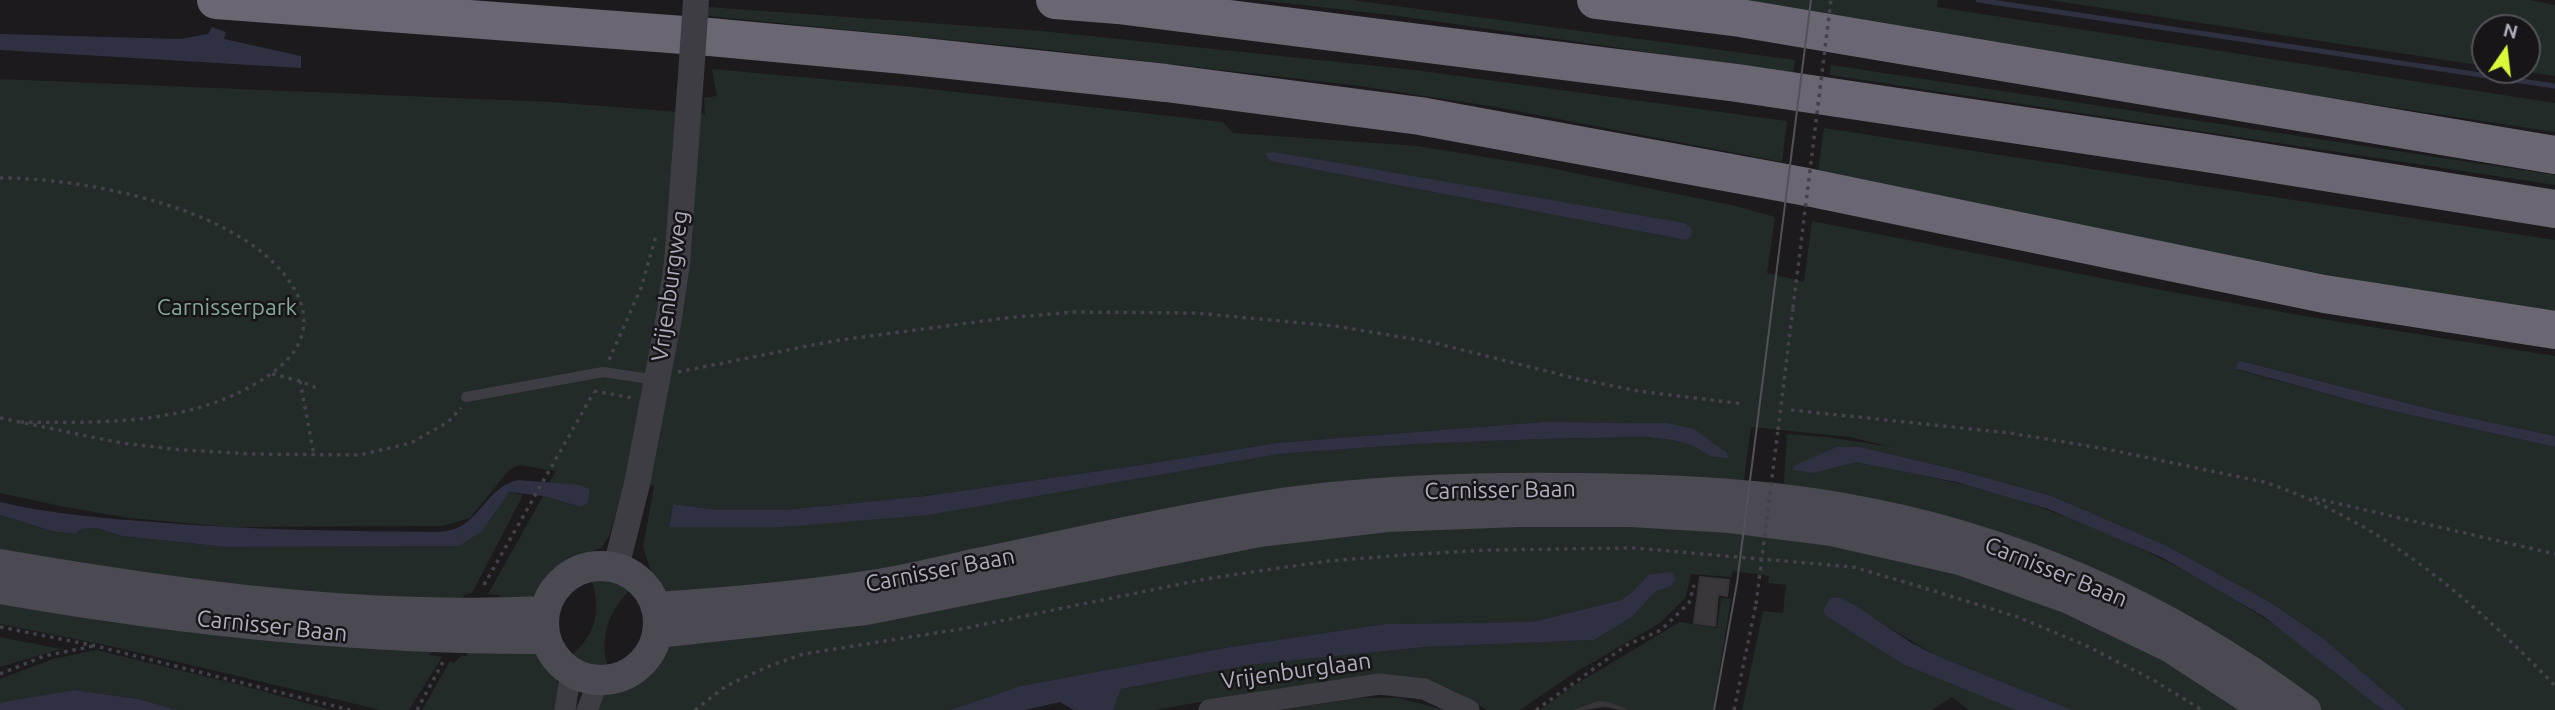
<!DOCTYPE html>
<style>
body{margin:0}
#map{position:relative;width:2555px;height:710px;overflow:hidden;background:#1c1a1d;font-family:Ubuntu,sans-serif}
canvas{display:block}
.north{position:absolute;left:2471px;top:14px;width:70px;height:70px;box-sizing:border-box;background:#171518;border:2px solid #54525a;border-radius:50%;rotate:14deg;font-size:19px;font-weight:700;line-height:28px;text-align:center;color:#b0adbc}
.north::after{content:'';display:block;margin:auto;width:24px;height:32px;background:#daf738;clip-path:polygon(50% 0,100% 100%,50% 72%,0 100%)}
</style>
<div id="map">
<canvas width="2555" height="710"></canvas>
<div class="north">N</div>
</div>
<script>
const ctx = document.querySelector('canvas').getContext('2d');
ctx.lineJoin = 'round';
function paint(path, color) { ctx.fillStyle = color; ctx.fill(path, 'evenodd'); }
function strokePath(path, color, width, dash) { ctx.strokeStyle = color; ctx.lineWidth = width; ctx.lineCap = dash ? 'butt' : 'round'; ctx.setLineDash(dash || []); ctx.stroke(path); }
function write(font, color, halo, rows, align = 'center') {
  ctx.font = font + ' Ubuntu,sans-serif'; ctx.lineWidth = 5; ctx.setLineDash([]); ctx.textBaseline = 'middle'; ctx.strokeStyle = halo; ctx.fillStyle = color; for (const [text, x, y, turn = 0] of rows) {
    ctx.save(); ctx.translate(x, y); ctx.rotate((+turn || 0) * Math.PI / 180); ctx.textAlign = isNaN(turn) ? turn : align; if (halo) ctx.strokeText(text, 0, 0); ctx.fillText(text, 0, 0); ctx.restore();
  }
}
const green = new Path2D(`
 M 1258,0 L 1352,0 L 1795,60 L 1793,73 L 1399,16 Z
 M 1684,0 L 1938,0 L 1937,7 L 2555,103 L 2555,132 Z
 M 2049,0 L 2530,0 L 2555,5 L 2555,76 L 2513,70 L 2527,70 L 2527,28 L 2485,28 L 2485,66 Z
 M 708,7 L 1042,31 L 1415,70 L 1787,121 L 1782,162 L 1496,107 L 1360,86 L 1032,48 L 708,16 Z
 M 1831,65 L 2555,175 L 2555,185 L 1830,75 Z
 M 712,69 L 921,88 L 1223,122 L 1233,133 L 1418,146 L 1540,166 L 1736,206 L 1775,217 L 1767,273 L 1804,282 L 1812,221 L 2172,292 L 2316,318 L 2555,356 L 2555,436 L 2442,412 L 2242,361 L 2238,370 L 2375,407 L 2555,447 L 2555,710 L 2406,710 L 2324,639 L 2270,602 L 2165,545 L 2052,496 L 1958,470 L 1860,447 L 1813,473 C 1826,469 1840,464 1854,462 C 1869,460 1909,473 1926,476 C 2095,511 2255,595 2383,710 L 2314,710 L 1783,497 L 1787,434 L 1827,437 L 1892,447 L 1850,437 L 1751,427 L 1742,493 L 958,566 L 671,596 L 652,574 L 643,547 L 654,486 L 626,481 L 609,536 L 602,547 L 562,566 L 531,599 L 493,607 L 500,595 L 488,594 L 543,496 L 580,507 L 588,503 L 590,491 L 549,483 L 556,471 L 519,465 L 509,470 L 470,518 L 443,526 L 230,527 L 129,518 L 65,507 L 0,493 L 0,79 L 551,102 L 705,114 L 704,98 L 717,96 ZM 1274,152 L 1692,234 L 1686,240 L 1270,161 L 1266,154 ZM 1543,422 L 1667,423 L 1727,458 C 1706,457 1713,456 1697,447 C 1683,440 1663,439 1647,437 L 1543,439 L 1416,444 L 1278,454 L 669,526 L 673,504 L 718,510 L 784,510 L 926,496 L 1147,464 L 1276,443 Z
 M 1824,128 L 2555,240 L 2555,315 L 2231,258 L 1818,172 Z
 M 509,492 L 523,495 L 472,593 L 464,595 L 458,608 L 0,560 L 0,515 L 52,531 L 76,534 L 80,529 L 96,528 L 122,536 L 226,547 L 459,546 Z
 M 1440,525 L 1702,527 L 1909,556 L 2092,618 L 2253,710 L 2072,710 L 1935,655 L 1840,598 L 2016,710 L 1969,710 L 1952,697 L 1932,710 L 1742,710 L 1763,611 L 1783,613 L 1786,585 L 1768,583 L 1769,576 L 1733,571 L 1731,577 L 1691,574 L 1686,597 L 1660,623 L 1571,675 L 1520,710 L 1487,710 L 1454,691 L 1425,682 L 1290,687 L 1154,710 L 1113,710 L 1121,689 L 1249,665 L 1425,647 L 1594,640 L 1632,617 L 1656,591 L 1670,587 L 1648,575 L 1632,592 L 1621,600 L 1532,622 L 1385,624 L 1230,647 L 1022,686 L 950,710 L 591,710 L 603,694 L 643,676 L 669,644 L 1182,555 Z
 M 591,579 L 612,580 L 630,590 C 610,610 598,638 608,666 L 587,665 L 571,656 C 596,634 602,610 591,579 Z
 M 1721,598 L 1731,599 L 1713,710 L 1626,710 L 1609,703 L 1599,702 L 1576,710 L 1540,710 L 1573,686 L 1680,622 L 1717,628 Z
 M 0,600 L 106,622 L 297,640 L 437,644 L 429,655 L 442,657 L 409,710 L 381,710 L 110,646 L 0,624 Z
 M 0,637 L 61,649 L 0,667 Z
 M 473,643 L 532,648 C 553,666 562,683 560,710 L 422,710 L 450,661 L 454,663 L 461,656 L 466,656 Z
 M 96,650 L 237,684 L 331,710 L 177,710 L 139,699 L 74,690 L 0,704 L 0,679 L 53,659 Z
 M 1358,698 L 1399,698 L 1445,710 L 1280,710 Z`);
const water = new Path2D(`
 M 212,27 L 226,32 L 224,39 L 301,56 L 301,68 L 0,50 L 0,34 L 181,39 L 208,34 Z
 M 1274,152 L 1684,223 L 1691,228 L 1692,235 L 1686,240 L 1270,161 L 1265,153 Z
 M 2241,361 L 2442,412 L 2555,436 L 2555,447 L 2375,407 L 2237,369 L 2237,364 Z
 M 1543,422 L 1667,423 L 1694,429 L 1727,453 L 1728,458 C 1708,457 1713,457 1697,448 C 1684,440 1663,439 1647,437 L 1543,439 L 1416,444 L 1278,454 L 928,515 L 781,527 L 669,527 L 673,504 L 718,510 L 784,510 L 926,496 L 1147,464 L 1276,443 Z
 M 1837,447 L 1860,447 L 1958,470 L 2052,496 L 2165,545 L 2270,602 L 2324,639 L 2406,710 L 2383,710 L 2263,616 L 2161,557 L 2048,509 L 1956,482 L 1856,462 L 1813,473 L 1793,470 L 1795,465 Z
 M 518,480 L 581,485 L 590,490 L 588,503 L 581,507 L 543,496 L 509,492 L 482,531 L 459,546 L 226,547 L 122,536 L 96,528 L 80,529 L 76,534 L 52,531 L 0,515 L 0,502 C 51,514 102,518 154,522 C 249,530 344,531 439,532 C 446,531 455,530 461,526 C 483,513 492,485 518,480 Z
 M 1670,572 L 1674,573 L 1675,580 L 1670,587 L 1656,591 L 1632,617 L 1594,640 L 1425,647 L 1249,665 L 1121,689 L 1113,710 L 1074,710 L 1060,702 L 1025,710 L 950,710 L 1021,686 L 1230,647 L 1385,624 L 1532,622 L 1621,600 L 1632,592 L 1648,575 Z
 M 1830,598 L 1840,598 L 1856,606 L 1910,642 L 1935,655 L 2072,710 L 2016,710 L 1903,664 L 1825,615 L 1823,610 Z
 M 74,690 L 139,699 L 177,710 L 0,710 L 0,704 L 4,702 Z`);
const stream = new Path2D(`
 M 1978,0 L 2555,86`);
const building = new Path2D(`
 M 1700,577 L 1729,580 L 1727,596 L 1718,594 L 1715,626 L 1694,623 Z
 M 1599,702 L 1609,703 L 1626,710 L 1605,706 L 1576,710 Z`);
const path = new Path2D(`
 M 0,178 C 84,178 229,206 284,274 C 299,293 309,314 301,338 C 294,358 275,372 257,383 C 186,425 100,423 20,422
 M 609,360 L 641,288 L 656,236
 M 678,372 L 833,341 L 1006,318 L 1074,312 L 1195,313 L 1335,326 L 1431,342 L 1578,379 L 1638,391 L 1744,404
 M 272,374 L 300,381 L 319,389
 M 300,381 L 314,455
 M 594,391 L 633,398
 M 1791,410 L 2010,433 L 2106,449 L 2264,482 C 2380,520 2472,599 2555,686
 M 0,418 L 121,443 L 182,450 L 250,454 L 360,455 L 411,443 L 448,422 L 461,408
 M 1778,430 L 1793,308
 M 2314,498 L 2555,554
 M 484,585 L 594,392
 M 0,627 L 96,646 L 350,710
 M 0,674 L 44,656 L 94,646
 M 417,710 L 444,660
 M 695,710 L 726,686 L 767,667 L 803,654 L 961,629 L 1205,579 L 1328,561 L 1403,555 L 1488,550 L 1634,548 L 1853,567 L 1908,583 L 2018,617 L 2087,646 L 2155,681 L 2202,710
 M 1536,710 L 1627,645 L 1661,630 L 1689,603 L 1694,585
 M 1734,710 L 1756,604`);
const service = new Path2D(`
 M 466,397 L 603,372 L 657,380`);
const minor = new Path2D(`
 M 565,710 L 571,672
 M 587,710 L 599,680
 M 1209,710 L 1379,684 L 1424,689 L 1469,710`);
const tertiary = new Path2D(`
 M 616,567 L 637,484 L 669,317 L 677,263 L 691,75`);
const secondary = new Path2D(`
 M 0,564 C 179,595 362,620 544,611
 M544 623a57 57 0 1 1 114 0a57 57 0 1 1-114 0Z
 M 0,589 C 182,621 361,640 546,639
 M 656,607 C 730,602 804,596 878,584 C 911,579 945,570 978,563 C 1071,544 1163,522 1256,507 C 1360,490 1468,487 1573,488 C 1661,489 1751,492 1838,507 C 2010,536 2167,606 2306,710
 M 657,633 L 866,610 L 1259,532 L 1387,517 L 1519,512 L 1631,512 L 1730,518 L 1832,531 L 1960,560 L 2067,598 L 2169,647 L 2266,710`);
const motorway = new Path2D(`
 M 216,0 L 710,37 L 904,55 L 1166,83 L 1420,116 L 1807,187 L 2324,294 L 2555,330
 M 1055,0 L 1118,5 L 1737,83 L 2206,153 L 2555,209
 M 1596,0 L 1740,18 L 2555,155`);
const tram = new Path2D(`
 M 1714,710 L 1737,583 L 1811,0`);
const pathBridge = new Path2D(`
 M 1793,308 L 1831,0
 M 1756,604 L 1778,430`);
const tertiaryBridge = new Path2D(`
 M 691,75 L 696,0`);
const streetNames = [
 ["Vrijenburgweg",670,286,-82],
 ["Carnisser Baan",1500,490,-1],
 ["Carnisser Baan",940,570,-11],
 ["Carnisser Baan",2056,572,22],
 ["Carnisser Baan",272,626,6],
 ["Vrijenburglaan",1296,671,-8]
];
const parkNames = [
 ["Carnisserpark",227,307]
];
paint(green, '#222b27');
paint(water, '#2f3142');
strokePath(stream, '#2f3142', 5);
paint(building, '#39373c');
strokePath(building, '#373439', 2);
strokePath(path, '#434149', 3.5, [3.5, 5]);
strokePath(service, '#3f3d44', 10);
strokePath(minor, '#3f3d44', 21);
strokePath(tertiary, '#3f3d44', 26);
strokePath(secondary, '#4b4952', 30);
strokePath(motorway, '#6a6773', 38);
strokePath(tram, '#525059', 2);
strokePath(pathBridge, '#434149', 3.5, [3.5, 5]);
strokePath(tertiaryBridge, '#3f3d44', 26);
write('23px', '#b0adbc', '#171518', streetNames);
write('23px', '#84a897', '#171518', parkNames);
</script>
